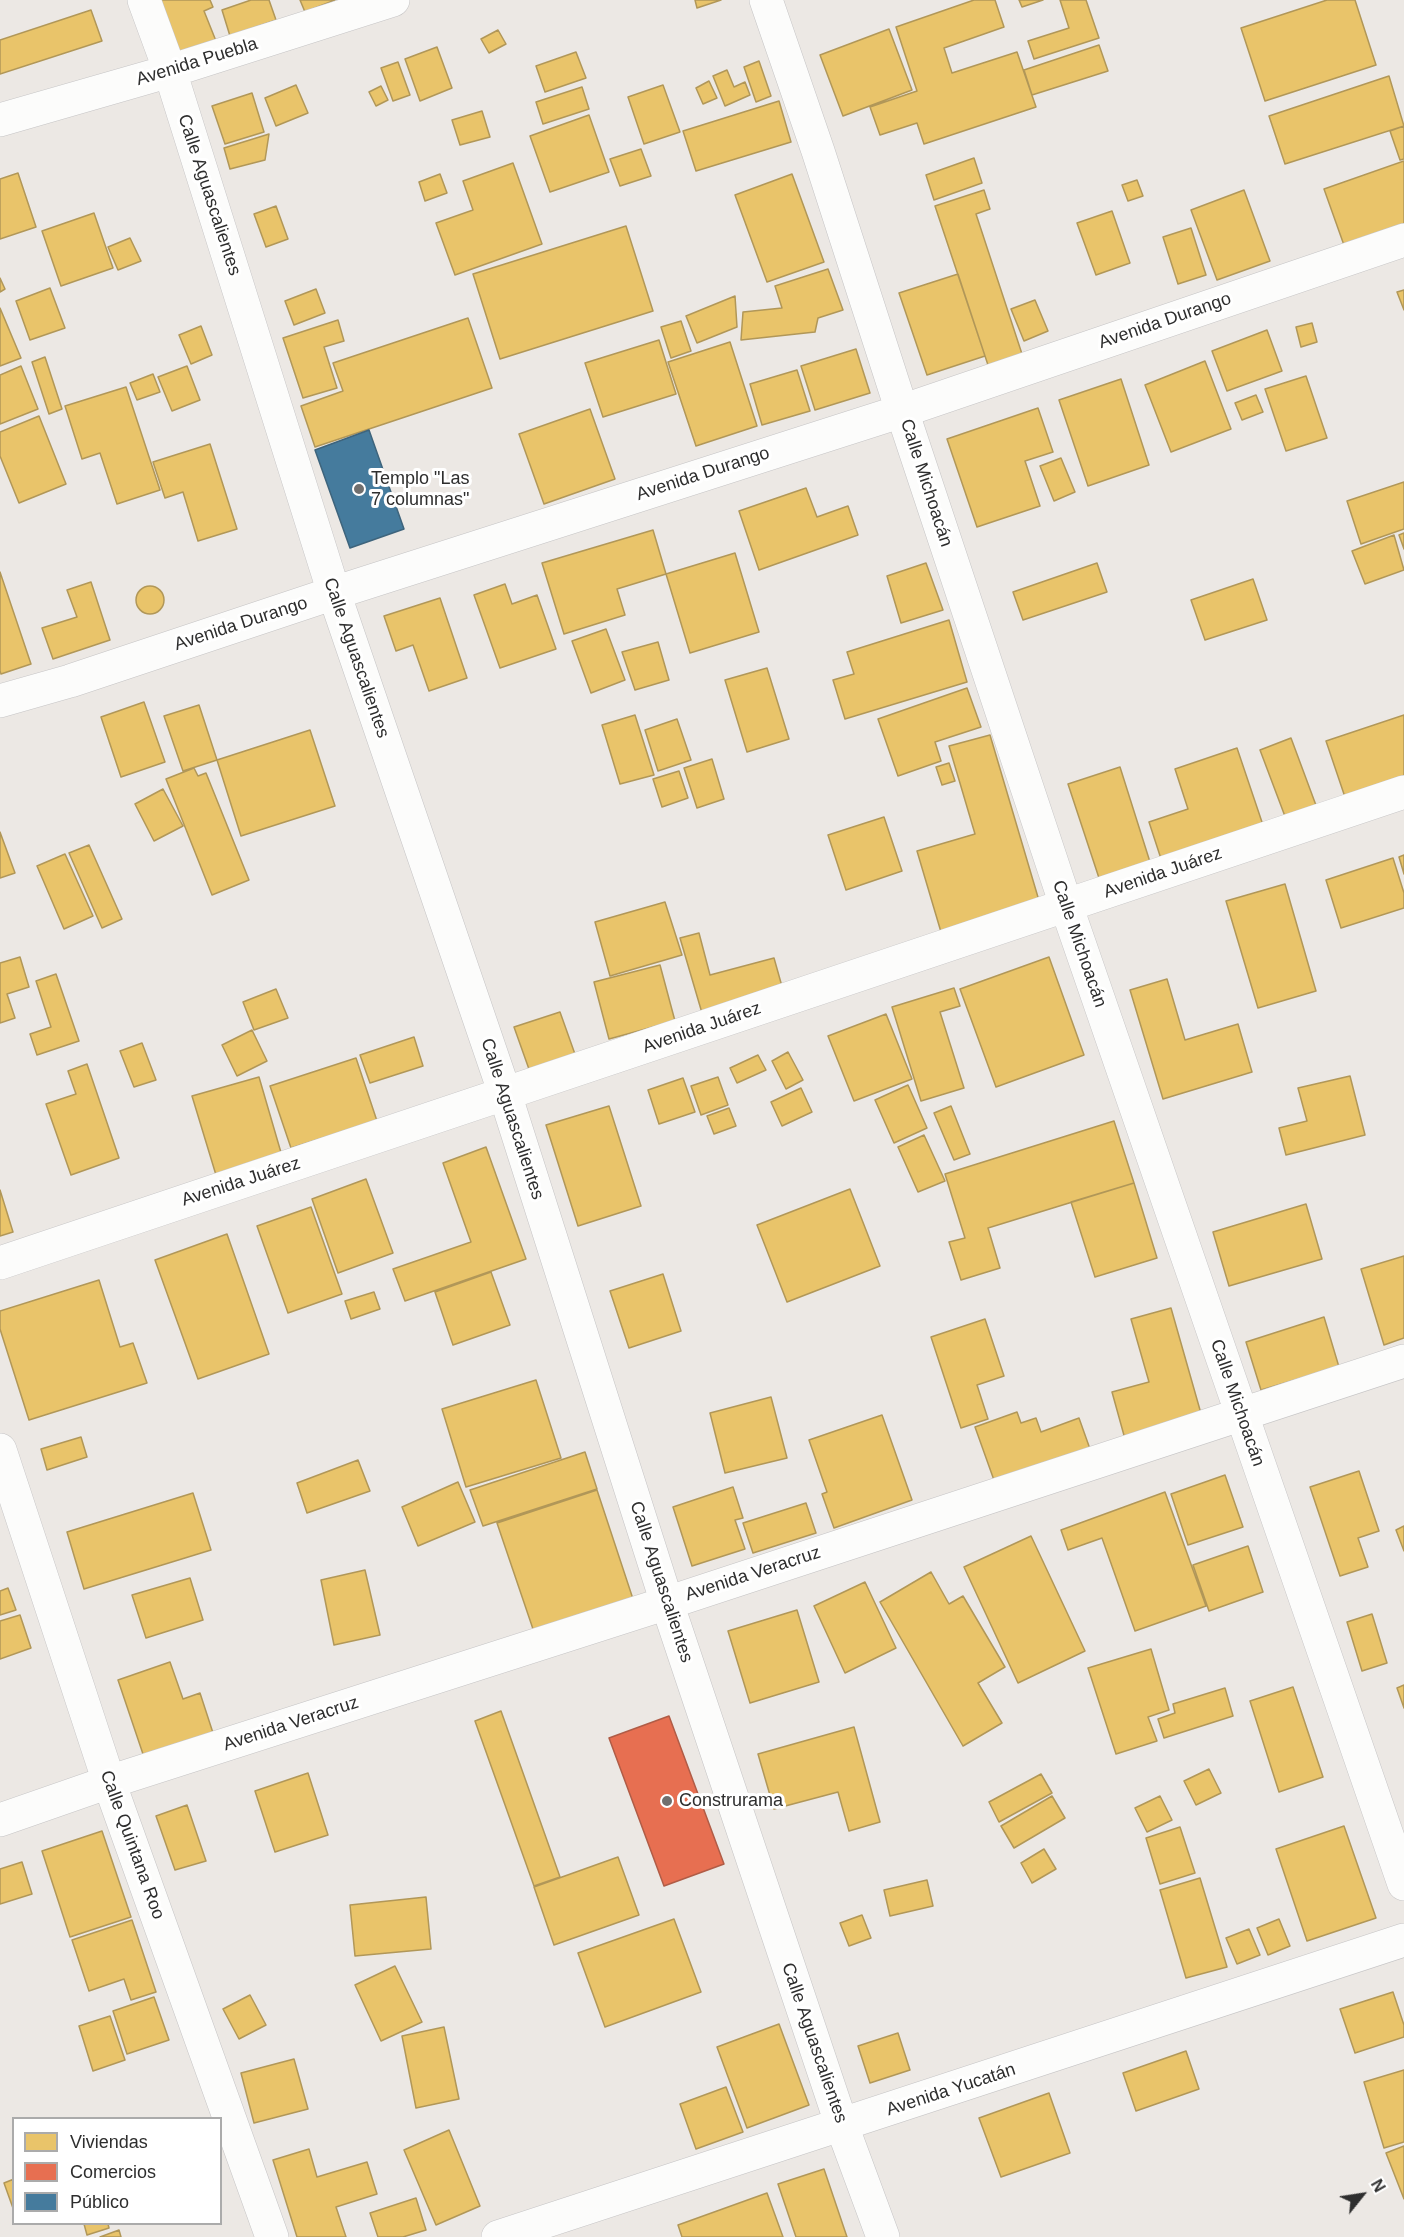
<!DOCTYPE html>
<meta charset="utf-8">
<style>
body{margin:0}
#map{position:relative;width:1404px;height:2237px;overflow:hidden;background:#ece8e4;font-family:Helvetica,sans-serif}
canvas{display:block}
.legend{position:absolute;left:12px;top:2117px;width:210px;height:108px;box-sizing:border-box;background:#fff;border:2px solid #ababab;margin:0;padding:8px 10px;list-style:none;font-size:18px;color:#2e2e2e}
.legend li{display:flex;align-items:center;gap:12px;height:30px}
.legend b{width:30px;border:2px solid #ababab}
.north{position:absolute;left:1332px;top:2165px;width:60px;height:60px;-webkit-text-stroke:4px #fff;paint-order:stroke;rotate:60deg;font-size:16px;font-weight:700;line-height:24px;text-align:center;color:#2e2e2e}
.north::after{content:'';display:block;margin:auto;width:21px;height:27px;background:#2e2e2e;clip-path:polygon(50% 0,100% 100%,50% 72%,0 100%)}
</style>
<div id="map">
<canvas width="1404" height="2237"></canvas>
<ul class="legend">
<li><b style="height:16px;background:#e9c46a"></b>Viviendas</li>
<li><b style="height:16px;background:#e76f51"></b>Comercios</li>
<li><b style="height:16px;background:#457b9d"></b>Público</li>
</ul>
<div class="north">N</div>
</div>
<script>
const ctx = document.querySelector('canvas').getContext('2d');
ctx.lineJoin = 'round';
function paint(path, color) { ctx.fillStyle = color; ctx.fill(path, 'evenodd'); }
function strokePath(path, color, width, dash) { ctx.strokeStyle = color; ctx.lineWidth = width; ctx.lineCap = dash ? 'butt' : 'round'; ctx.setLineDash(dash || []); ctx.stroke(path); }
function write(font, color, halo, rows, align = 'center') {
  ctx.font = font + ' Helvetica,sans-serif'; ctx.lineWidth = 6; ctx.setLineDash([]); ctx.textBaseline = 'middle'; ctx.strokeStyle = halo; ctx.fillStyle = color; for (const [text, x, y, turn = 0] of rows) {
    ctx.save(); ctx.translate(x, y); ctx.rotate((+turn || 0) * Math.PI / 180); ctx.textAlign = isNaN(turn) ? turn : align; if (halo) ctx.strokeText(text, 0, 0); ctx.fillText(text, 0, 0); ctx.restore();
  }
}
const homes = new Path2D(`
 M 159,0 L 210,0 L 213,7 L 204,11 L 216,41 L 181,55 Z
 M 251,0 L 269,0 L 276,20 L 230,36 L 222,10 Z
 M 300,0 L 335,0 L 305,12 Z
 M 695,0 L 721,0 L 697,8 Z
 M 974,0 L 995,0 L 1004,27 L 944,48 L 952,73 L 1017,52 L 1036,107 L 924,144 L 917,123 L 880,135 L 870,107 L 917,91 L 896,27 Z
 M 1019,0 L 1043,0 L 1022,7 Z
 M 1060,0 L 1086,0 L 1099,38 L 1034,59 L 1028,41 L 1069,28 Z
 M 1327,0 L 1355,0 L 1376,65 L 1265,101 L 1241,28 Z
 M 91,10 L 102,41 L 0,74 L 0,40 Z
 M 889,29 L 912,90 L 843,116 L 820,55 Z
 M 498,30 L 506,44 L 489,53 L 481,39 Z
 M 1099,45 L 1108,71 L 1032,95 L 1024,70 Z
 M 437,47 L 452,88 L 420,101 L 405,59 Z
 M 576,52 L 586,78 L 545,92 L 536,66 Z
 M 759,61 L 771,96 L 756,102 L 744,67 Z
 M 398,62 L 410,95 L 393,101 L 381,68 Z
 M 727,70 L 734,87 L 745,82 L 750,95 L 725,106 L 713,76 Z
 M 1389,76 L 1404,126 L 1285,164 L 1269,116 Z
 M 709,81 L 717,98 L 703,104 L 696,88 Z
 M 296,85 L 308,113 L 276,126 L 265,98 Z
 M 663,85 L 680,132 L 644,144 L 628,97 Z
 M 381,86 L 388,100 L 376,106 L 369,92 Z
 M 582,87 L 589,109 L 543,124 L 536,102 Z
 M 252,93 L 264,132 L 225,144 L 212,106 Z
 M 779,101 L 791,142 L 696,171 L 683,131 Z
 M 482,111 L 490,137 L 460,145 L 452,120 Z
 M 589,115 L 609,172 L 550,192 L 530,136 Z
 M 1404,126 L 1404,159 L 1400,160 L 1390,131 Z
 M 269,134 L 265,160 L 230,169 L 224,148 Z
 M 641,149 L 651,176 L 620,186 L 610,159 Z
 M 974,158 L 982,183 L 934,200 L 926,175 Z
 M 1404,161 L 1404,227 L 1345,248 L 1324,189 Z
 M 513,163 L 542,244 L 455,275 L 436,223 L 473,210 L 463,181 Z
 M 18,173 L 36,227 L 0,239 L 0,179 Z
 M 440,174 L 447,193 L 425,201 L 419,182 Z
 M 792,174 L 824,262 L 767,282 L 735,195 Z
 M 1137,180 L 1143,196 L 1128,201 L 1122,185 Z
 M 984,190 L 990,209 L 976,214 L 1023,357 L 989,368 L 935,206 Z
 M 1244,190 L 1270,261 L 1217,280 L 1191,210 Z
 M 276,206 L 288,239 L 266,247 L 254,214 Z
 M 1112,211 L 1130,263 L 1096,275 L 1077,223 Z
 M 94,213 L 113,268 L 61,286 L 42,231 Z
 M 626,226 L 653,311 L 500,359 L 473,274 Z
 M 1191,228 L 1206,275 L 1178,284 L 1163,237 Z
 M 130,238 L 141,261 L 118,270 L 108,247 Z
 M 828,269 L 843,310 L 818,318 L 815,332 L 741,340 L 743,312 L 782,308 L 775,286 Z
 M 958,274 L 985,356 L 927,375 L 899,293 Z
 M 0,278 L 5,289 L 0,292 Z
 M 50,288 L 65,328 L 30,340 L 16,301 Z
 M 316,289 L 325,313 L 294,325 L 285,301 Z
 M 1404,290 L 1404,310 L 1397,292 Z
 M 735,296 L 737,327 L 697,343 L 686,316 Z
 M 1035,300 L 1048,331 L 1024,341 L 1011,309 Z
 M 0,308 L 21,358 L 0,366 Z
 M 468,318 L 492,388 L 315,447 L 301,406 L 343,391 L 333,363 Z
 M 338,320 L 344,341 L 324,347 L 337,388 L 303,398 L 283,338 Z
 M 681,321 L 691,351 L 671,358 L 661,327 Z
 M 1312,323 L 1317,342 L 1301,347 L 1296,327 Z
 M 201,326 L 212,355 L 191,364 L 179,335 Z
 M 1267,330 L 1282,371 L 1227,391 L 1212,351 Z
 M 659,340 L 676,394 L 603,417 L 585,363 Z
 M 730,342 L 757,426 L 696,446 L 668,362 Z
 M 856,349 L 870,393 L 815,410 L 801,366 Z
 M 45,357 L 62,409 L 49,414 L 32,362 Z
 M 1205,361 L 1231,429 L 1171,452 L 1145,385 Z
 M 21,366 L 38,409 L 0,424 L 0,375 Z
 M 187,366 L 200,400 L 172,411 L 158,377 Z
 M 797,370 L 810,411 L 762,425 L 750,384 Z
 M 153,374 L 160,392 L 137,400 L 130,383 Z
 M 1306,376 L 1327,438 L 1286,451 L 1265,389 Z
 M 1121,379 L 1149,465 L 1088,486 L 1059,400 Z
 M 126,387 L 160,490 L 117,504 L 100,453 L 82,459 L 65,406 Z
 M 1256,395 L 1263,412 L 1242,420 L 1235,403 Z
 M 1038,408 L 1053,452 L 1025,461 L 1040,506 L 977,527 L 947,439 Z
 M 590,409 L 615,479 L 544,504 L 519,434 Z
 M 39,416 L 66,484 L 19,503 L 0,456 L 0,432 Z
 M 210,444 L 237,529 L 198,541 L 183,492 L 165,498 L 153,462 Z
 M 1061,458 L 1075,492 L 1054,501 L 1040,466 Z
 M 1404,482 L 1404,529 L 1361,544 L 1347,501 Z
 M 806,488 L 817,517 L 848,506 L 858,535 L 759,570 L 739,511 Z
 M 653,530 L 666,574 L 617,589 L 625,615 L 564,634 L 542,563 Z
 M 1404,533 L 1404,549 L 1399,535 Z
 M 1394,535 L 1404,570 L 1365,584 L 1352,551 Z
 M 735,553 L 759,632 L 690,653 L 666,574 Z
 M 926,563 L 943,610 L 901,623 L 887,576 Z
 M 1097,563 L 1107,592 L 1023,620 L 1013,592 Z
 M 0,572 L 31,664 L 1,674 L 0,671 Z
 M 1253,579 L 1267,620 L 1205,640 L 1191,600 Z
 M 91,582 L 110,640 L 53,659 L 42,628 L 77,617 L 67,590 Z
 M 505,584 L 512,604 L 537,595 L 556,649 L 500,668 L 474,595 Z
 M136 600a14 14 0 1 1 28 0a14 14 0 1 1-28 0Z
 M 440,598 L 467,678 L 429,691 L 413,645 L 396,651 L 384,616 Z
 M 949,620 L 967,682 L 845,719 L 833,680 L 854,674 L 847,652 Z
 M 606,629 L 625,680 L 591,693 L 572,641 Z
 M 658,642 L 669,680 L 635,690 L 622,652 Z
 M 767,668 L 789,739 L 747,752 L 725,680 Z
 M 967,688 L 981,727 L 935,742 L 941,761 L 898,776 L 878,719 Z
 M 144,702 L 165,762 L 121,777 L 101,717 Z
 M 199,705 L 217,760 L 183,771 L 164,716 Z
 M 635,715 L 654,775 L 620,784 L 602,725 Z
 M 1404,715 L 1404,784 L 1347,803 L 1326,741 Z
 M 677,719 L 691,760 L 658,771 L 645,730 Z
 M 310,730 L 335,806 L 241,836 L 217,760 Z
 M 990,735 L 1040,904 L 941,932 L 917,851 L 975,834 L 949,746 Z
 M 1291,738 L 1317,808 L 1286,819 L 1260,750 Z
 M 1237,748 L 1266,834 L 1164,868 L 1149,822 L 1188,809 L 1175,769 Z
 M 712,759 L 724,799 L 697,808 L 684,768 Z
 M 949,763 L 955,781 L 942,785 L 936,767 Z
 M 1120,767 L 1150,862 L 1099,878 L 1068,784 Z
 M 194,768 L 198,776 L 206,773 L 249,880 L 212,895 L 166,779 Z
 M 679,771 L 688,798 L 662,807 L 653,779 Z
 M 163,789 L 183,826 L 154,841 L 135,804 Z
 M 884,817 L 902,871 L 846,890 L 828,835 Z
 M 0,832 L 15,873 L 0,878 Z
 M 89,845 L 122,919 L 102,928 L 69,853 Z
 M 65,854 L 93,916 L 64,929 L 37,866 Z
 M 1404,855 L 1404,874 L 1399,857 Z
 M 1393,858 L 1404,893 L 1404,908 L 1341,928 L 1326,880 Z
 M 1285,884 L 1316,991 L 1258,1008 L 1226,901 Z
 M 665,902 L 682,955 L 610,976 L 595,922 Z
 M 699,933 L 710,975 L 774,958 L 783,990 L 702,1013 L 680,938 Z
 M 20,957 L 29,987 L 7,994 L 15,1018 L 0,1023 L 0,963 Z
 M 1049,957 L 1084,1055 L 996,1087 L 960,989 Z
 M 660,965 L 675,1021 L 609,1039 L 594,982 Z
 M 56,974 L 79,1041 L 37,1055 L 30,1034 L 51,1027 L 36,981 Z
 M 1167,979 L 1185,1040 L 1238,1024 L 1252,1072 L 1163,1099 L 1130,990 Z
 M 954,988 L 960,1006 L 940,1012 L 964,1088 L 921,1101 L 892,1007 Z
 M 276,989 L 288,1018 L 254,1030 L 243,1002 Z
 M 560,1012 L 576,1057 L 530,1072 L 514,1027 Z
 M 886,1014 L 912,1079 L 854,1101 L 828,1036 Z
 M 252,1030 L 267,1061 L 237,1076 L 222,1045 Z
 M 414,1037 L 423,1066 L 370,1083 L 360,1055 Z
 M 142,1043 L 156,1080 L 134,1087 L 120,1051 Z
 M 788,1052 L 803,1080 L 786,1089 L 772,1061 Z
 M 758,1055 L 766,1070 L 737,1083 L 730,1068 Z
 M 356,1058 L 377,1121 L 291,1148 L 270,1086 Z
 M 87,1064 L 119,1158 L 71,1175 L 46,1104 L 76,1094 L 68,1071 Z
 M 1350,1076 L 1365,1135 L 1286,1155 L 1279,1128 L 1307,1121 L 1298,1088 Z
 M 259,1077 L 282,1156 L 216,1175 L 192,1096 Z
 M 718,1077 L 728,1105 L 701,1115 L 691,1086 Z
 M 683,1078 L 695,1112 L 659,1124 L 648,1090 Z
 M 908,1085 L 927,1128 L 894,1143 L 875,1100 Z
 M 801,1088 L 812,1112 L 782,1126 L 771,1102 Z
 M 609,1106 L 641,1206 L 578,1226 L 546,1125 Z
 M 951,1106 L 970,1154 L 954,1160 L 934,1113 Z
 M 729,1108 L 736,1126 L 714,1134 L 707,1116 Z
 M 1114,1121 L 1134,1183 L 988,1228 L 1000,1268 L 961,1280 L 949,1242 L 965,1238 L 945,1174 Z
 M 924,1135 L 945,1181 L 918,1192 L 898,1147 Z
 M 486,1147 L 526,1259 L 405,1301 L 393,1269 L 471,1242 L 443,1163 Z
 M 366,1179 L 393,1253 L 338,1273 L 312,1199 Z
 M 1134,1183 L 1157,1258 L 1095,1277 L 1071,1202 Z
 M 850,1189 L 880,1266 L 787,1302 L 757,1225 Z
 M 0,1190 L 13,1232 L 0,1236 Z
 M 1306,1204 L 1322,1259 L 1229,1286 L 1213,1232 Z
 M 311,1207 L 342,1294 L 288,1313 L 257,1226 Z
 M 227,1234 L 269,1354 L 198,1379 L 155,1260 Z
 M 1404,1256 L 1404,1338 L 1384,1345 L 1361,1269 Z
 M 491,1272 L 510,1325 L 453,1345 L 435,1292 Z
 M 663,1274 L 681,1331 L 629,1348 L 610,1291 Z
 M 99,1280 L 120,1347 L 133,1343 L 147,1383 L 29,1420 L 0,1329 L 0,1311 Z
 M 374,1292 L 380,1309 L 351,1319 L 345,1301 Z
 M 1171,1308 L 1202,1417 L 1125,1439 L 1112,1392 L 1149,1382 L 1131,1319 Z
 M 1324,1317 L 1339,1367 L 1261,1390 L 1246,1342 Z
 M 985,1319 L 1004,1376 L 977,1385 L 988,1419 L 961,1428 L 931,1337 Z
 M 536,1380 L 561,1458 L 466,1487 L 442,1409 Z
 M 771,1397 L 787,1458 L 725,1473 L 710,1413 Z
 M 1017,1412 L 1021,1423 L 1036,1418 L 1041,1432 L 1079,1418 L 1090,1449 L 995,1483 L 975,1427 Z
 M 882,1415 L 912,1500 L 834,1528 L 822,1494 L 827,1492 L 809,1440 Z
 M 81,1437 L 87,1457 L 47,1470 L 41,1449 Z
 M 585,1452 L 597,1489 L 483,1526 L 470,1490 Z
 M 358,1460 L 370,1491 L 307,1513 L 297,1483 Z
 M 1359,1471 L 1379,1531 L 1358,1538 L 1368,1567 L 1340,1576 L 1310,1487 Z
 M 1225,1475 L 1243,1527 L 1188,1545 L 1171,1494 Z
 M 458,1482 L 475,1522 L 418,1546 L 402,1507 Z
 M 733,1487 L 743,1518 L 735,1520 L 745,1549 L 692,1566 L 673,1507 Z
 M 597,1490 L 633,1599 L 534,1632 L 497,1523 Z
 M 1165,1492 L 1206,1606 L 1135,1631 L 1102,1538 L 1068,1550 L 1061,1530 Z
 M 193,1493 L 211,1550 L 84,1589 L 67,1532 Z
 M 806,1503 L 816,1533 L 753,1553 L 743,1523 Z
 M 1404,1526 L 1404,1551 L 1396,1530 Z
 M 1031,1536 L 1085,1651 L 1018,1683 L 964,1567 Z
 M 1248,1546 L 1263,1592 L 1209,1611 L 1193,1565 Z
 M 365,1570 L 380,1635 L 334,1645 L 321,1580 Z
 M 931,1572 L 949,1604 L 963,1596 L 1005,1667 L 978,1683 L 1002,1723 L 963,1746 L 880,1602 Z
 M 190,1578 L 203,1620 L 146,1638 L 132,1595 Z
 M 865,1582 L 896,1648 L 845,1673 L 814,1606 Z
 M 8,1588 L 16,1610 L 0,1615 L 0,1591 Z
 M 797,1610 L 819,1682 L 750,1703 L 728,1631 Z
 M 1372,1614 L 1387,1663 L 1362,1671 L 1347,1622 Z
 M 20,1615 L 31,1648 L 0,1659 L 0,1621 Z
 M 1151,1649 L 1169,1710 L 1148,1717 L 1157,1741 L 1116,1754 L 1088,1668 Z
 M 170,1662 L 183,1699 L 200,1693 L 214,1736 L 145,1760 L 118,1680 Z
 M 1404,1685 L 1404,1708 L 1397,1688 Z
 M 1293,1687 L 1323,1777 L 1279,1792 L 1250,1701 Z
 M 1225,1688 L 1233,1716 L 1164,1738 L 1158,1719 L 1175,1713 L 1173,1704 Z
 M 501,1711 L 560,1877 L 534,1886 L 475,1721 Z
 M 854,1727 L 880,1822 L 849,1831 L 838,1792 L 774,1809 L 758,1754 Z
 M 1209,1769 L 1221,1793 L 1196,1805 L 1184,1781 Z
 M 308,1773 L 328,1835 L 275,1852 L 255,1791 Z
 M 1041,1774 L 1052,1793 L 999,1822 L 989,1802 Z
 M 1052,1796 L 1065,1818 L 1014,1848 L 1001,1826 Z
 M 1160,1796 L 1172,1820 L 1147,1832 L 1135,1808 Z
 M 187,1805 L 206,1861 L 175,1870 L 156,1816 Z
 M 1344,1826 L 1376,1918 L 1307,1941 L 1276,1849 Z
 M 1180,1827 L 1195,1873 L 1160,1884 L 1146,1838 Z
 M 102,1831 L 131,1917 L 70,1937 L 42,1851 Z
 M 1044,1849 L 1056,1869 L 1032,1883 L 1021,1863 Z
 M 618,1857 L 639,1915 L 554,1945 L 534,1887 Z
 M 22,1862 L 32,1894 L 0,1904 L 0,1869 Z
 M 1200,1878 L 1227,1967 L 1186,1978 L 1160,1890 Z
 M 927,1880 L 933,1906 L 890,1916 L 884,1890 Z
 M 426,1897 L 431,1949 L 355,1956 L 350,1905 Z
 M 862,1915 L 871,1938 L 849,1946 L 840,1923 Z
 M 674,1919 L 701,1992 L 605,2027 L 578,1953 Z
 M 1279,1919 L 1290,1946 L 1268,1955 L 1257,1928 Z
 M 132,1920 L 156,1992 L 131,2000 L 124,1979 L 89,1991 L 72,1940 Z
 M 1249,1929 L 1260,1955 L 1237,1964 L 1226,1938 Z
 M 395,1966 L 422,2022 L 381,2041 L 355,1985 Z
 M 1393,1992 L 1404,2025 L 1404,2037 L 1355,2053 L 1340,2009 Z
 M 250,1995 L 266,2025 L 239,2039 L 223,2009 Z
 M 154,1997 L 169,2040 L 127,2054 L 113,2011 Z
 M 110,2016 L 125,2060 L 93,2071 L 79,2026 Z
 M 779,2024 L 809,2105 L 747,2128 L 717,2047 Z
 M 444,2027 L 459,2099 L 416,2108 L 402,2036 Z
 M 898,2033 L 910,2070 L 870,2083 L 858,2046 Z
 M 1186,2051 L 1199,2089 L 1136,2111 L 1123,2073 Z
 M 294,2059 L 308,2109 L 254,2123 L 241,2073 Z
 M 1404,2070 L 1404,2142 L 1384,2148 L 1364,2082 Z
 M 726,2087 L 743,2132 L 696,2149 L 680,2104 Z
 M 1049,2093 L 1070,2153 L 1001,2177 L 979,2118 Z
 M 449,2130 L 480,2206 L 436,2225 L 404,2150 Z
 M 1404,2146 L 1404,2199 L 1386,2153 Z
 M 309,2149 L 317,2177 L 367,2162 L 377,2194 L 336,2207 L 346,2237 L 297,2237 L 273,2160 Z
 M 824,2169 L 847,2237 L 796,2237 L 778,2184 Z
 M 14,2179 L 14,2211 L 4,2183 Z
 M 767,2193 L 783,2237 L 682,2237 L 678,2225 Z
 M 416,2198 L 426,2230 L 403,2237 L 378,2237 L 370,2213 Z
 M 84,2224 L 108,2224 L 109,2228 L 87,2235 Z
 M 119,2230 L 121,2237 L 100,2237 Z`);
const shops = new Path2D(`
 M 669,1716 L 724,1864 L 664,1886 L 609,1738 Z`);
const public = new Path2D(`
 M 369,430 L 404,529 L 350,548 L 315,450 Z`);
const minor = new Path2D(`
 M 144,0 L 170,71 L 334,593 L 505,1094 L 667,1603 L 842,2126 L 883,2237
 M 766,0 L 818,151 L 902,411 L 1066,905 L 1404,1884
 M 0,120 L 170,71 L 393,0
 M 0,701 L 70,681 L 334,593 L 902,411 L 1404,240
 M 0,1263 L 1404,792
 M 0,1450 L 109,1782 L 272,2237
 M 0,1820 L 109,1782 L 667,1603 L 1404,1361
 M 498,2237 L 1404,1940`);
const markers = [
 [359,489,6,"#706f6e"],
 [667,1801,6,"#706f6e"]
];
const streetNames = [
 ["Avenida Puebla",197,62,-17],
 ["Calle Aguascalientes",209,195,72],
 ["Avenida Durango",1165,321,-19],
 ["Avenida Durango",703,474,-18],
 ["Calle Michoacán",926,483,72],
 ["Avenida Durango",241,624,-18],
 ["Calle Aguascalientes",356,658,71],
 ["Avenida Juárez",1163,873,-19],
 ["Calle Michoacán",1079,944,71],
 ["Avenida Juárez",702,1028,-19],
 ["Calle Aguascalientes",512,1119,72],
 ["Avenida Juárez",241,1182,-18],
 ["Calle Michoacán",1237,1403,71],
 ["Avenida Veracruz",753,1574,-18],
 ["Calle Aguascalientes",661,1582,72],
 ["Avenida Veracruz",291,1724,-18],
 ["Calle Quintana Roo",132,1845,70],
 ["Calle Aguascalientes",814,2043,71],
 ["Avenida Yucatán",951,2090,-18]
];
const poiNames = [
 ["Templo \"Las",371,479],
 ["7 columnas\"",371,500],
 ["Construrama",679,1801]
];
paint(homes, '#e9c46a');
strokePath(homes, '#b19758', 1.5);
paint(shops, '#e76f51');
strokePath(shops, '#b05c46', 1.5);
paint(public, '#457b9d');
strokePath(public, '#3e647c', 1.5);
strokePath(minor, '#c5c4c5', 34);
strokePath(minor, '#fcfcfb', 33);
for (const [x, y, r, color] of markers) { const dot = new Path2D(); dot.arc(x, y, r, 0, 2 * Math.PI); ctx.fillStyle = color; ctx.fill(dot); strokePath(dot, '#fff', 2); }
write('18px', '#2e2e2e', '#fff', streetNames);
write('18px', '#2e2e2e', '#fff', poiNames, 'left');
</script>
